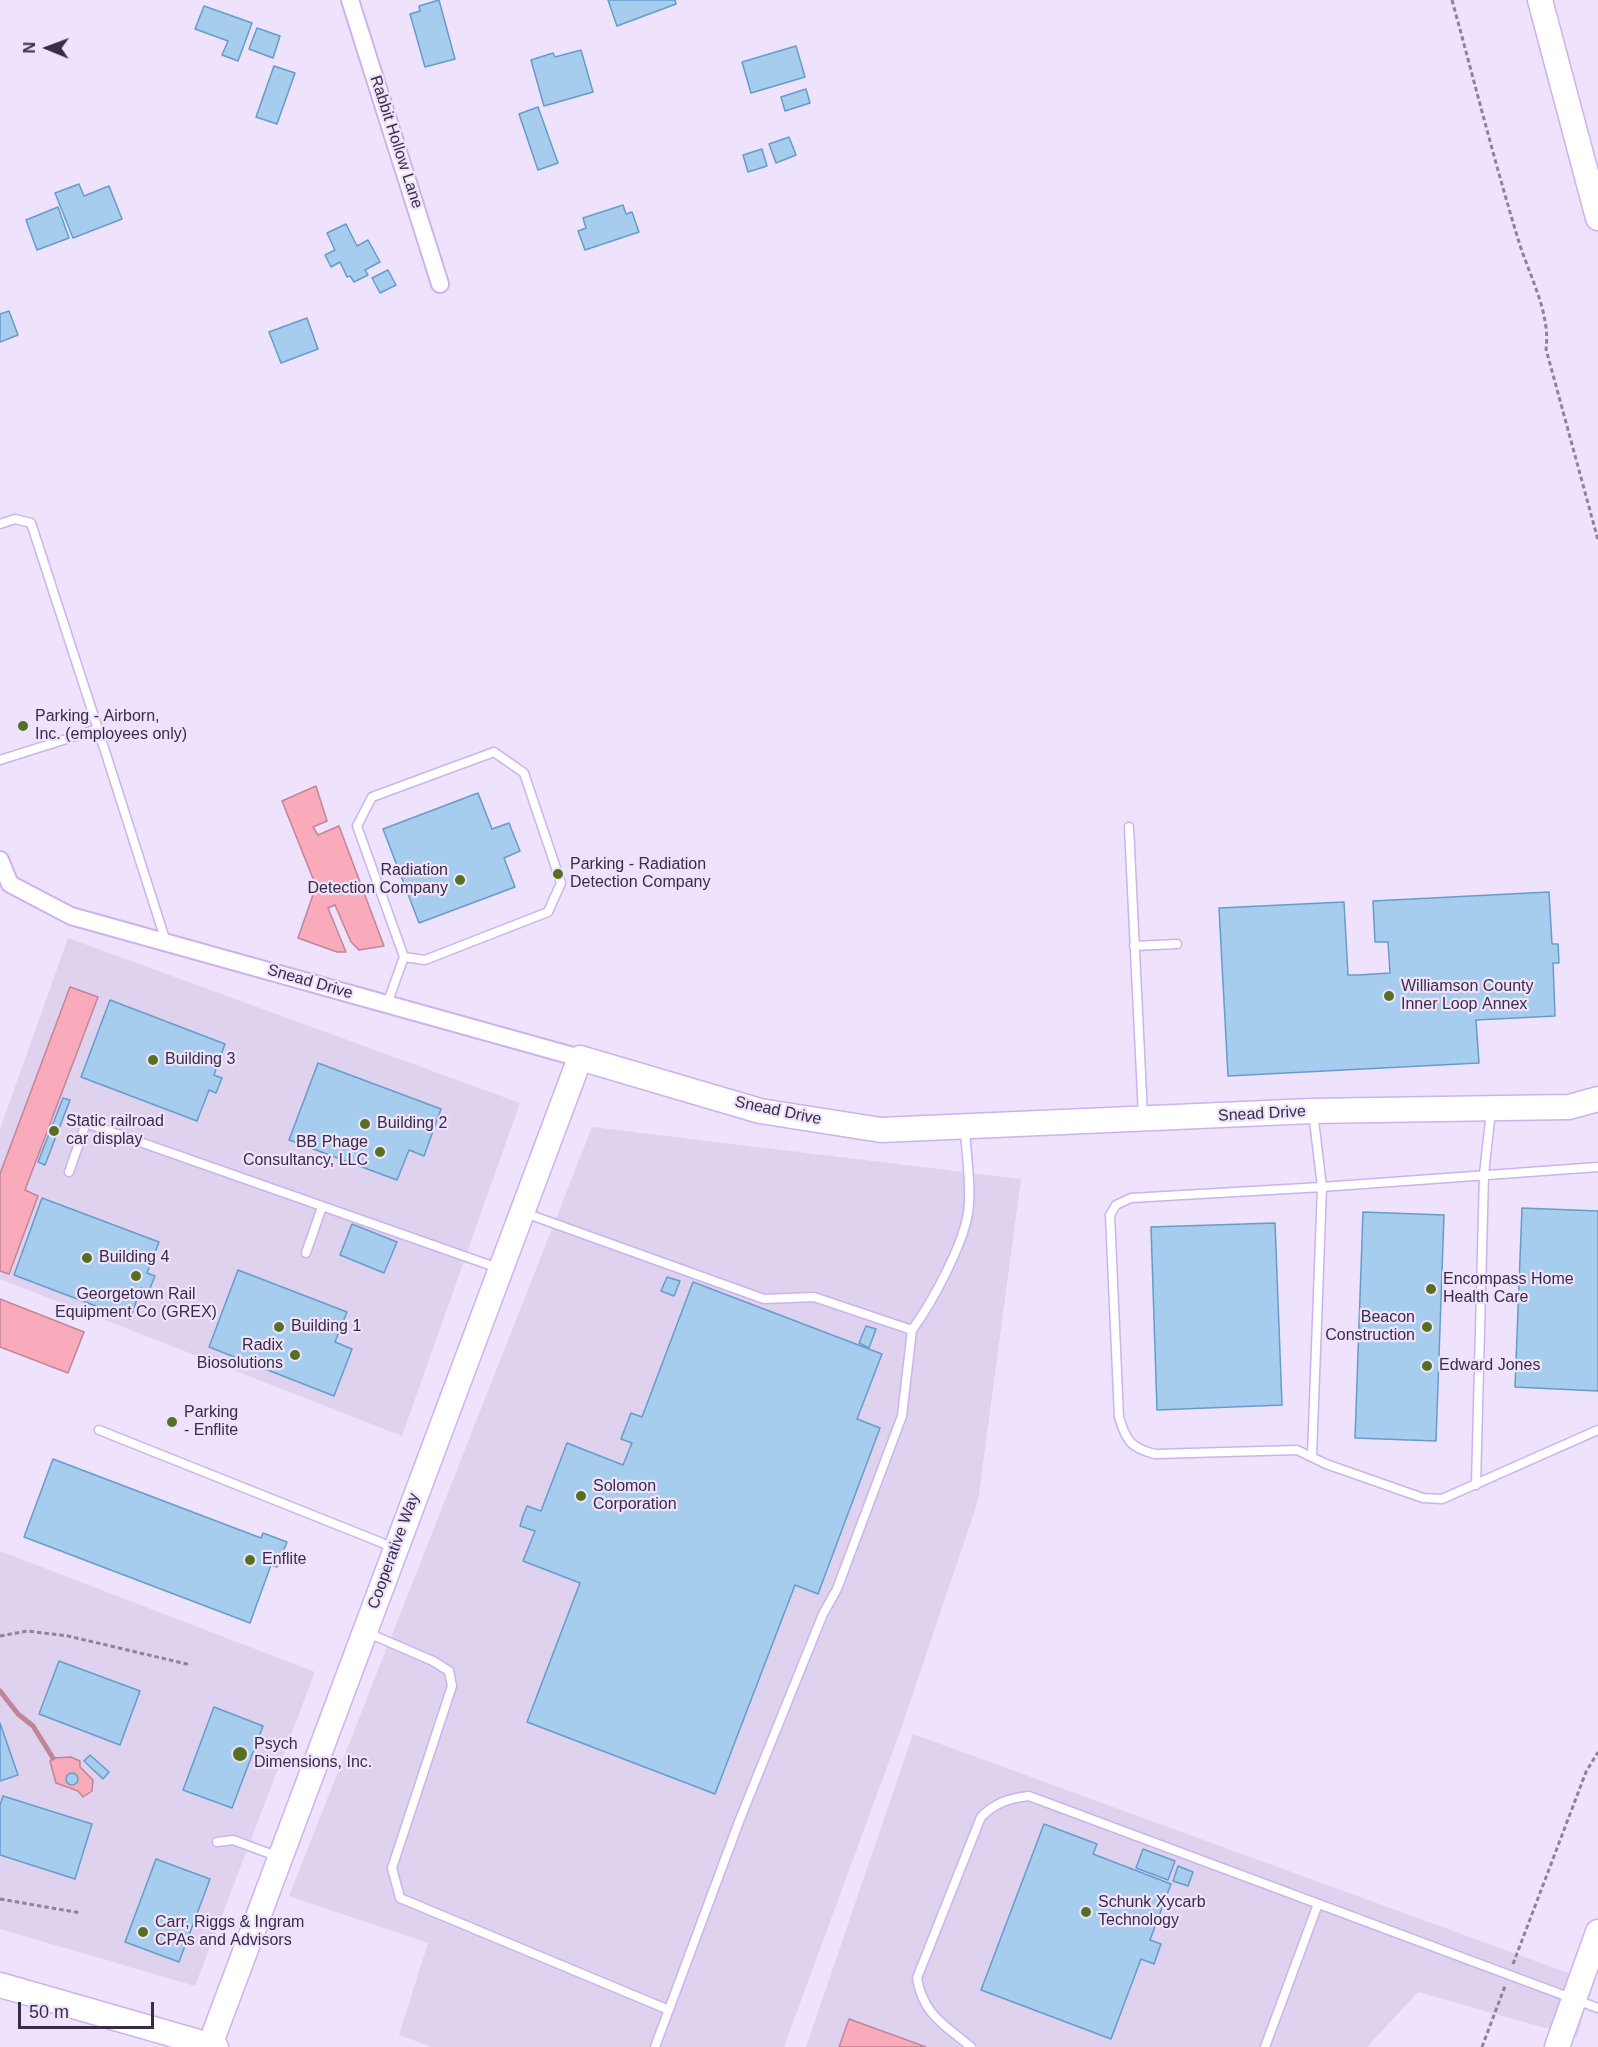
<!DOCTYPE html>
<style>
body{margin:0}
#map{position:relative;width:1598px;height:2047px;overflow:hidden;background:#eee2fc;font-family:Arial,sans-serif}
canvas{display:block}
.north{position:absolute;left:18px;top:18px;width:60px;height:60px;-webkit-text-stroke:4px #eee2fc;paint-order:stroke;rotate:271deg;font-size:16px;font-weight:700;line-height:24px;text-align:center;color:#392d46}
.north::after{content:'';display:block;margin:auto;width:21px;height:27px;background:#392d46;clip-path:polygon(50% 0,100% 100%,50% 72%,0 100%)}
.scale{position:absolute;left:18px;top:2002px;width:136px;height:27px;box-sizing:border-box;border:3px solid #392d46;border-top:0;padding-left:8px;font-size:18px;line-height:21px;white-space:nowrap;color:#392d46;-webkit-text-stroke:4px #eee2fc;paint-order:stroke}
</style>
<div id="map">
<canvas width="1598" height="2047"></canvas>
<div class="north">N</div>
<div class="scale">50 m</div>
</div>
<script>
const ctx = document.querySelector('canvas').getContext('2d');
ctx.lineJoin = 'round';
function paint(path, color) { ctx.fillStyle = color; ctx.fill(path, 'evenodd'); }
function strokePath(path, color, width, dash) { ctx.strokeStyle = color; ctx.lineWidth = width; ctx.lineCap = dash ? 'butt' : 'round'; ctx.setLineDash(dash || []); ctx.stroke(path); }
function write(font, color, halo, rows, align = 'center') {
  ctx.font = font + ' Arial,sans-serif'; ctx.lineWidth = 4.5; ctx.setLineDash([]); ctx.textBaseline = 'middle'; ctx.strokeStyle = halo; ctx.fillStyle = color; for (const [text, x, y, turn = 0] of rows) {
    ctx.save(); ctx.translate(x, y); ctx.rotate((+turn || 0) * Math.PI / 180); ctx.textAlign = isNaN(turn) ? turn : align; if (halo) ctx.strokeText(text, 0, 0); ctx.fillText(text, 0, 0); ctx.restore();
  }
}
const built = new Path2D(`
 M 68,938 L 520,1103 L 402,1436 L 0,1279 L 0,1129 Z
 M 592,1127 L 1021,1179 L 978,1501 L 901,1729 L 784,2047 L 432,2047 L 399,2035 L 428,1943 L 289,1896 Z
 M 0,1551 L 315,1672 L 195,1986 L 0,1929 Z
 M 913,1734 L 1593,1982 L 1577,2037 L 1418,1992 L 1367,2047 L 806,2047 Z`);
const water = new Path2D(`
 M 316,786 L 327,821 L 313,827 L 318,835 L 339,826 L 384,946 L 359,950 L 351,942 L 335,905 L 328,908 L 346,952 L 337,952 L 298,938 L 316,886 L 282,801 Z
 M 70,987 L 98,997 L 25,1190 L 38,1196 L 9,1274 L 0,1271 L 0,1174 Z
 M 0,1299 L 84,1332 L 68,1373 L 0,1347 Z
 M 71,1757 L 80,1761 L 80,1767 L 93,1780 L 92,1791 L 83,1797 L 78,1791 L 56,1783 L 50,1761 L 53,1758 Z
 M 849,2019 L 926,2047 L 839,2047 Z`);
const stream = new Path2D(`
 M 0,1691 L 18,1714 L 33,1726 L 53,1758`);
const building = new Path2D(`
 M 439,0 L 455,59 L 425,67 L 410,14 L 420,11 L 419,6 Z
 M 608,0 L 675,0 L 676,4 L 617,26 Z
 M 204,6 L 252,23 L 238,61 L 222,55 L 228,41 L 195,29 Z
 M 257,28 L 280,36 L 273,58 L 249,49 Z
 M 796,46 L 805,77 L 751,93 L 742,62 Z
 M 581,50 L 593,92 L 544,106 L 531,60 L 553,53 L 555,57 Z
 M 274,66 L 295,73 L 277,124 L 256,117 Z
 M 806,89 L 810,103 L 785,111 L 781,97 Z
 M 538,107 L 558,163 L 538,170 L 519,114 Z
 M 789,137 L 796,155 L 776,163 L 769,144 Z
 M 762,149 L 767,166 L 748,172 L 743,155 Z
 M 79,184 L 84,196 L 109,186 L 122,219 L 73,238 L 55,193 Z
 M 623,205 L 626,214 L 632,212 L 639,232 L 585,250 L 578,231 L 586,228 L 583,218 Z
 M 58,207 L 69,238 L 37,250 L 26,220 Z
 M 346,224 L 357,246 L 368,240 L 380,262 L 365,270 L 368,275 L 354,282 L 350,276 L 347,277 L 340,262 L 331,267 L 325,255 L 335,250 L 327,233 Z
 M 388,270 L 396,285 L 380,293 L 372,278 Z
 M 9,311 L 18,335 L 0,342 L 0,314 Z
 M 307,318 L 318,349 L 281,363 L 269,332 Z
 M 478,793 L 492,829 L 509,823 L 520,851 L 504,858 L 515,887 L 419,923 L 383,829 Z
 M 1549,892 L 1552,944 L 1558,944 L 1559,963 L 1553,963 L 1555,1016 L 1476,1020 L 1479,1063 L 1228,1076 L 1219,908 L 1344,902 L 1348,975 L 1358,975 L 1390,973 L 1388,942 L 1375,942 L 1373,901 Z
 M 110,1000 L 225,1044 L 214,1075 L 222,1078 L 216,1093 L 209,1090 L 197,1121 L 81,1077 Z
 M 318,1063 L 441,1109 L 424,1156 L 409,1150 L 397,1180 L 289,1140 Z
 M 63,1098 L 70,1100 L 45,1165 L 38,1162 Z
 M 42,1198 L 159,1242 L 147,1273 L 155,1276 L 149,1291 L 141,1288 L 130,1319 L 14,1275 Z
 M 1522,1208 L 1598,1211 L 1598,1391 L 1515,1387 Z
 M 1363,1212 L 1444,1215 L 1436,1441 L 1355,1438 Z
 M 1275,1223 L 1282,1405 L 1157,1410 L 1151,1227 Z
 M 352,1224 L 397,1242 L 384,1273 L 340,1255 Z
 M 238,1270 L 347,1312 L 335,1342 L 352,1349 L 334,1396 L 209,1347 Z
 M 667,1277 L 680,1281 L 674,1296 L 661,1291 Z
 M 693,1282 L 882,1354 L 857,1419 L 880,1428 L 818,1594 L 795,1585 L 715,1794 L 527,1722 L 580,1583 L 523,1561 L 535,1531 L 520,1526 L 523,1516 L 527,1506 L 541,1511 L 567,1443 L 623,1465 L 632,1443 L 621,1439 L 631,1413 L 642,1417 Z
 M 866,1326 L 876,1329 L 869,1348 L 859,1343 Z
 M 53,1459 L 261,1538 L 263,1533 L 287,1542 L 277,1567 L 271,1565 L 250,1623 L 24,1537 Z
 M 59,1661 L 140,1691 L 120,1745 L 39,1714 Z
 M 214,1707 L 263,1726 L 232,1808 L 183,1790 Z
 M 0,1723 L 18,1775 L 0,1781 Z
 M 90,1755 L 109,1772 L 103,1779 L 84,1761 Z
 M66 1779a6 6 0 1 1 12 0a6 6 0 1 1-12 0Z
 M 3,1796 L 92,1824 L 75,1879 L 0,1855 L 0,1805 Z
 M 1044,1824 L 1097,1844 L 1093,1854 L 1171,1884 L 1150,1940 L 1161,1944 L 1154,1964 L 1141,1959 L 1111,2039 L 981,1990 Z
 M 1143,1849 L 1175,1861 L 1168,1880 L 1136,1868 Z
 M 156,1859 L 210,1879 L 179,1962 L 125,1942 Z
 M 1178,1866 L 1193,1872 L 1188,1886 L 1173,1881 Z`);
const path = new Path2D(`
 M 1452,0 C 1474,80 1494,160 1518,239 C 1528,273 1551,313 1546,349 L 1598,540
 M 0,1636 L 27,1631 L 68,1636 L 191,1665
 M 0,1899 L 81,1913
 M 1513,1964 L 1586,1772 L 1598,1752
 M 1482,2047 L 1505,1986`);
const lane = new Path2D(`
 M 0,524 L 15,519 L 31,523 L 98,729
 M 0,760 L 98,729 L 166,942
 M 1129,827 L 1143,1116
 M 1134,946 L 1177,944
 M 387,1004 L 404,957 L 425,960 L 548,912 L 561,883 L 524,773 L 494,752 L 372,797 L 357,826 L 404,957
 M 1313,1112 L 1322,1187 L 1131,1198 L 1116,1205 L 1110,1215 L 1119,1417 C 1126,1441 1131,1448 1155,1454 L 1297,1450 L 1326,1464 L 1423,1498 L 1442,1499 L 1598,1430
 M 69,1172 L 86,1123 L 498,1268
 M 525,1213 L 764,1299 L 814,1297 L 912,1330 C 932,1303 963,1245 968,1213 C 972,1188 966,1154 965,1129
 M 306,1253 L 322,1207
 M 99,1430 L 395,1548
 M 1312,1456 L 1322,1187 L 1598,1167
 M 1476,1485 L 1484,1174 L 1491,1111
 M 368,1633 L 433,1661 L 449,1671 L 452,1686 L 392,1868 L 400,1898 L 669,2010
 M 217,1842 L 233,1840 L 279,1857
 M 655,2047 L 740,1819 L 823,1614 L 837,1589 L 902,1416 L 912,1330
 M 971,2047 C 945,2025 923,2015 917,1978 L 981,1817 C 995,1803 1009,1798 1029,1796 L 1598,2008
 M 1265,2047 L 1318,1904`);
const street = new Path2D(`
 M 350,0 L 440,284
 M 0,860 L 10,884 L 71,916 L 580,1058`);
const secondary = new Path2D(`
 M 1540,0 L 1598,218
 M 0,1985 L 216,2047
 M 210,2045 L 580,1058 L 760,1111 L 881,1130 L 1312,1111 L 1569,1107 L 1598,1099
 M 1557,2047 L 1598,1932`);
const markers = [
 [23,726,6,"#567022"],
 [558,874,6,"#567022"],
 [460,880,6,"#567022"],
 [1389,996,6,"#567022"],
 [153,1060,6,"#567022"],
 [365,1124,6,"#567022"],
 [54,1131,6,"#567022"],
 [380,1152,6,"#567022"],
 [87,1258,6,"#567022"],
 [136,1276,6,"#567022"],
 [1431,1289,6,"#567022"],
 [279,1327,6,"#567022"],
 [1427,1327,6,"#567022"],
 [295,1355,6,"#567022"],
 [1427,1366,6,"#567022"],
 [172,1422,6,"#567022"],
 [581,1496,6,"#567022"],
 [250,1560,6,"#567022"],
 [240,1754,8,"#567022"],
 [1086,1912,6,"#567022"],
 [143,1932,6,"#567022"]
];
const streetNames = [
 ["Rabbit Hollow Lane",396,142,72],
 ["Snead Drive",310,982,16],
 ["Snead Drive",778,1111,12],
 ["Snead Drive",1262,1114,-3],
 ["Cooperative Way",394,1551,-70]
];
const poiNames = [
 ["Parking - Airborn,",35,717],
 ["Inc. (employees only)",35,735],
 ["Parking - Radiation",570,865],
 ["Detection Company",570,883],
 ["Radiation",448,871,"right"],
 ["Detection Company",448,889,"right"],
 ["Williamson County",1401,987],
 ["Inner Loop Annex",1401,1005],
 ["Building 3",165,1060],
 ["Static railroad",66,1122],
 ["car display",66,1140],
 ["Building 2",377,1124],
 ["BB Phage",368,1143,"right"],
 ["Consultancy, LLC",368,1161,"right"],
 ["Building 4",99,1258],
 ["Encompass Home",1443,1280],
 ["Health Care",1443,1298],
 ["Georgetown Rail",136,1295,"center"],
 ["Equipment Co (GREX)",136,1313,"center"],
 ["Beacon",1415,1318,"right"],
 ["Construction",1415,1336,"right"],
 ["Building 1",291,1327],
 ["Radix",283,1346,"right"],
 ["Biosolutions",283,1364,"right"],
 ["Edward Jones",1439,1366],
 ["Parking",184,1413],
 ["- Enflite",184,1431],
 ["Solomon",593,1487],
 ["Corporation",593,1505],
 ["Enflite",262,1560],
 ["Psych",254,1745],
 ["Dimensions, Inc.",254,1763],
 ["Schunk Xycarb",1098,1903],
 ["Technology",1098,1921],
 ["Carr, Riggs & Ingram",155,1923],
 ["CPAs and Advisors",155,1941]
];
paint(built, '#dfd2ee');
paint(water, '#faabbb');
strokePath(water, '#c08598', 1.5);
strokePath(stream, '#c08598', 5);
paint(building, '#a6ccee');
strokePath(building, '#659ccc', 1.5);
strokePath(lane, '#ceb1ef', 11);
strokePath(street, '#ceb1ef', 20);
strokePath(secondary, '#ceb1ef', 27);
strokePath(path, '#8e829b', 3, [4.5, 3]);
strokePath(lane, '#fff', 8);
strokePath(street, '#fff', 16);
strokePath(secondary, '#fff', 24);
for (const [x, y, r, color] of markers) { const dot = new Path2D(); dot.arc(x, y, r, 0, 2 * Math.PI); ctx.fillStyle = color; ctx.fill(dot); strokePath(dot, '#eee2fc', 2); }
write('16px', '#392d46', '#eee2fc', streetNames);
write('16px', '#392d46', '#eee2fc', poiNames, 'left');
</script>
